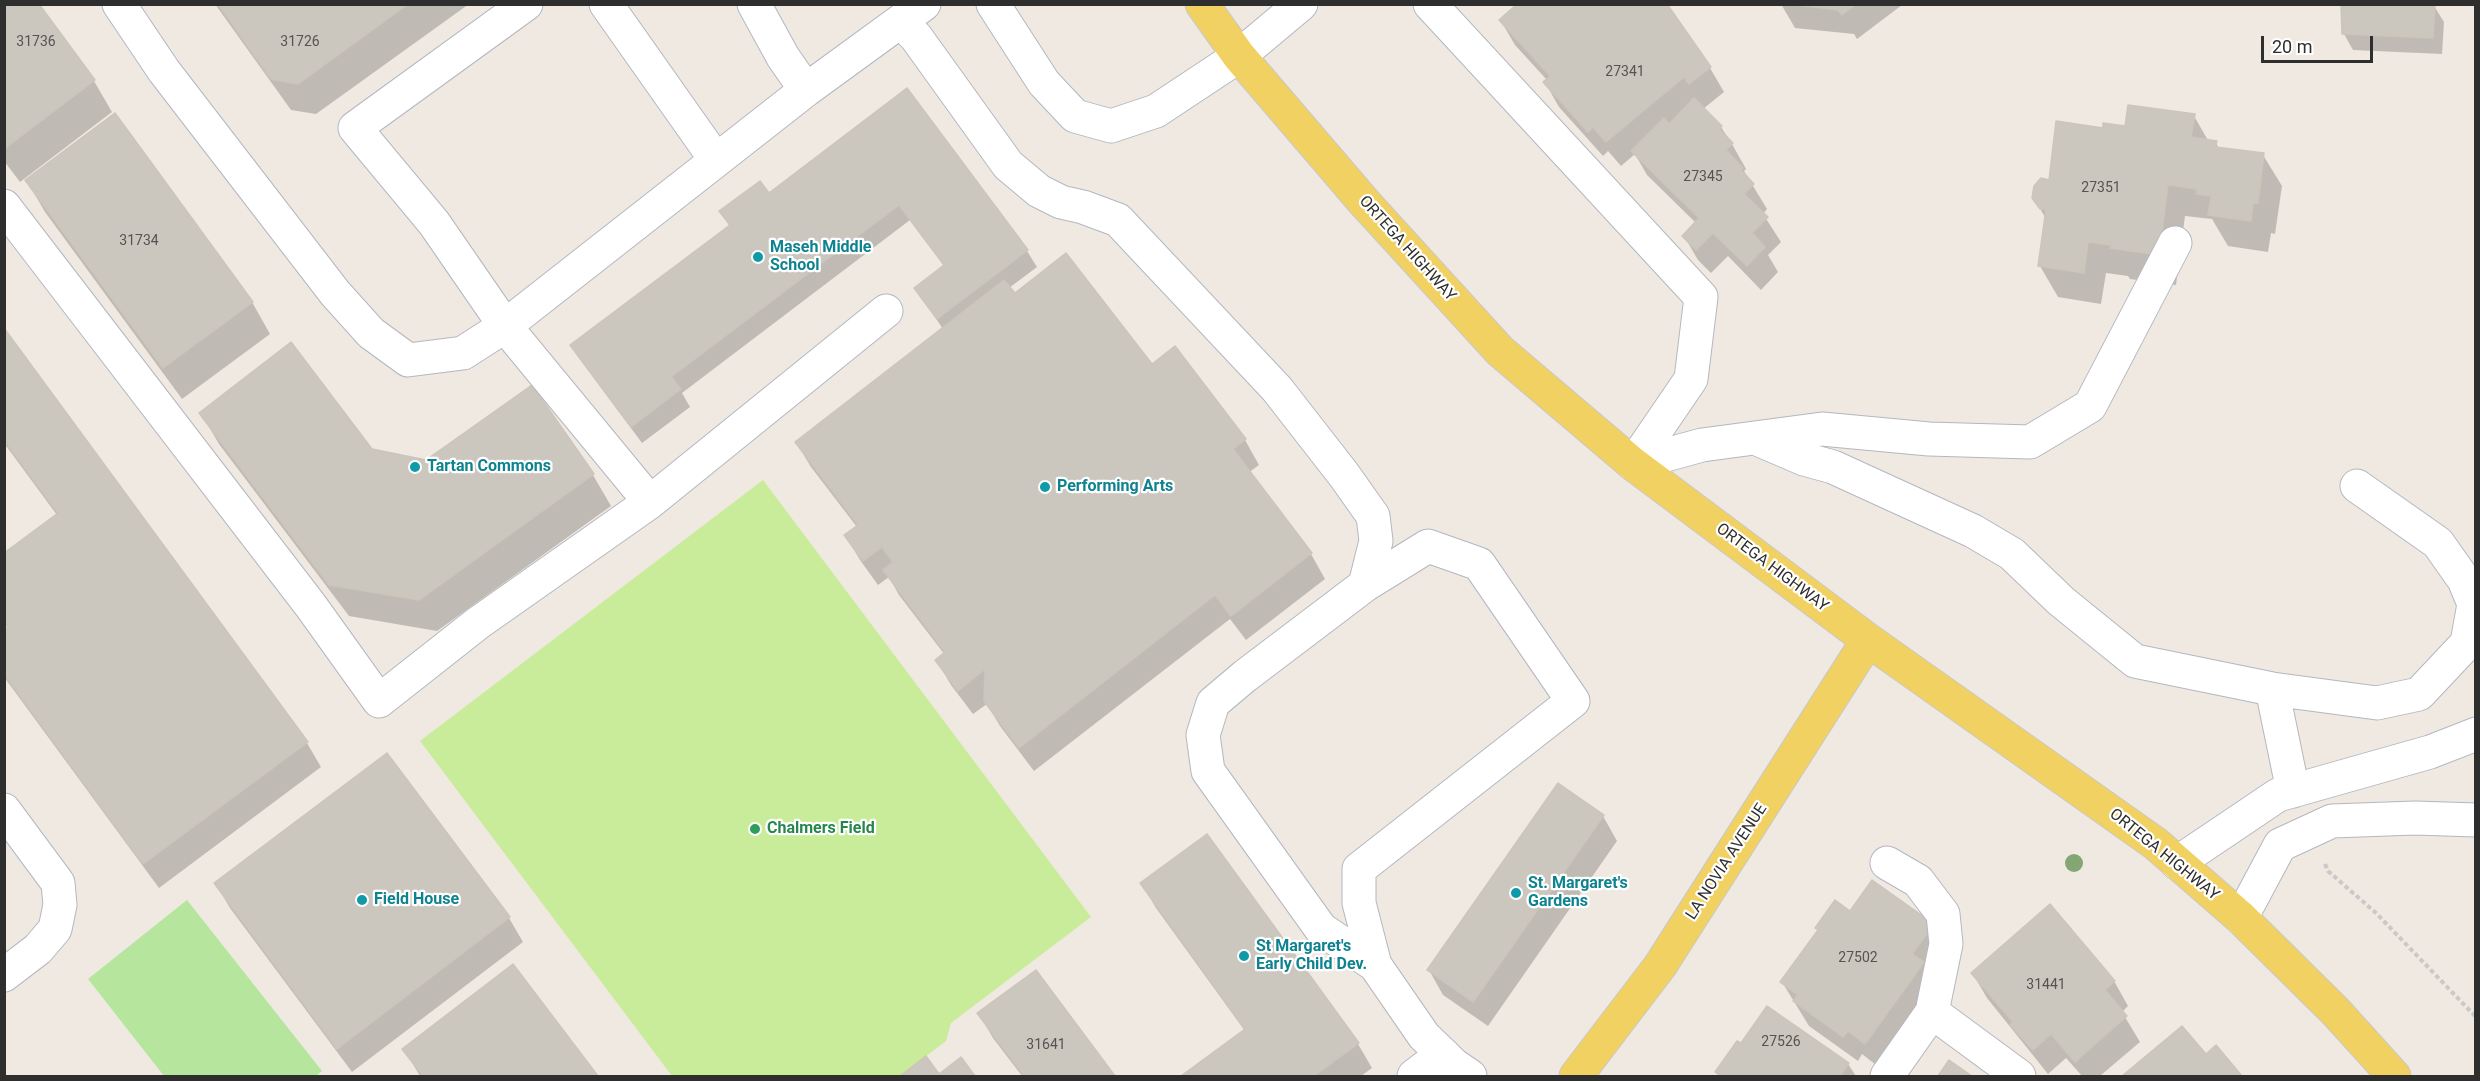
<!DOCTYPE html>
<style>
body{margin:0}
#map{position:relative;width:2480px;height:1081px;overflow:hidden;background:#efe9e1;font-family:Roboto,sans-serif}
canvas{display:block}
.frame{position:absolute;inset:0;border:6px solid #2e2e2e;pointer-events:none}
.scale{position:absolute;left:2261px;top:36px;width:112px;height:27px;box-sizing:border-box;border:3px solid #2e2e2e;border-top:0;padding-left:8px;font-size:18px;line-height:21px;white-space:nowrap;color:#2e2e2e;-webkit-text-stroke:4px #fff;paint-order:stroke}
</style>
<div id="map">
<canvas width="2480" height="1081"></canvas>
<div class="frame"></div>
<div class="scale">20 m</div>
</div>
<script>
const ctx = document.querySelector('canvas').getContext('2d');
ctx.lineJoin = 'round';
function paint(path, color) { ctx.fillStyle = color; ctx.fill(path, 'evenodd'); }
function strokePath(path, color, width, dash) { ctx.strokeStyle = color; ctx.lineWidth = width; ctx.lineCap = dash ? 'butt' : 'round'; ctx.setLineDash(dash || []); ctx.stroke(path); }
function write(font, color, halo, rows, align = 'center') {
  ctx.font = font + ' Roboto,sans-serif'; ctx.lineWidth = 4.5; ctx.setLineDash([]); ctx.textBaseline = 'middle'; ctx.strokeStyle = halo; ctx.fillStyle = color; for (const [text, x, y, turn = 0] of rows) {
    ctx.save(); ctx.translate(x, y); ctx.rotate((+turn || 0) * Math.PI / 180); ctx.textAlign = isNaN(turn) ? turn : align; if (halo) ctx.strokeText(text, 0, 0); ctx.fillText(text, 0, 0); ctx.restore();
  }
}
const green = new Path2D(`
 M 187,900 L 322,1071 L 316,1076 L 164,1076 L 88,979 Z`);
const pitch = new Path2D(`
 M 763,480 L 1091,917 L 951,1023 L 946,1041 L 900,1076 L 672,1076 L 420,741 Z`);
const shadow = new Path2D(`
 M 4,4 L 94,81 L 112,112 L 20,182 L 4,161 Z
 M 215,4 L 469,4 L 316,114 L 291,110 Z
 M 1781,4 L 1902,5 L 1857,39 L 1854,34 L 1795,28 Z
 M 2434,6 L 2444,22 L 2442,54 L 2353,50 L 2344,34 Z
 M 1501,21 L 1710,68 L 1724,92 L 1703,109 L 1721,127 L 1732,144 L 1746,169 L 1744,171 L 1767,209 L 1763,214 L 1781,242 L 1768,255 L 1778,272 L 1761,290 L 1728,256 L 1711,273 L 1698,260 L 1684,236 L 1696,223 L 1647,175 L 1635,154 L 1621,166 L 1608,151 L 1603,156 L 1559,107 L 1545,82 L 1547,80 L 1515,45 Z
 M 907,90 L 1027,251 L 1037,267 L 1009,288 L 1014,295 L 1151,366 L 1174,348 L 1245,440 L 1259,465 L 1248,473 L 1311,554 L 1325,579 L 1246,640 L 1230,619 L 1034,771 L 1000,726 L 987,704 L 973,714 L 951,685 L 937,661 L 945,655 L 899,595 L 889,577 L 878,585 L 860,560 L 846,536 L 857,527 L 811,467 L 796,442 L 943,329 L 916,289 L 945,267 L 910,220 L 682,393 L 690,407 L 642,443 L 582,362 L 572,346 L 730,227 L 721,212 L 769,195 Z
 M 2194,116 L 2209,142 L 2216,143 L 2219,149 L 2263,155 L 2282,186 L 2275,234 L 2271,233 L 2268,252 L 2228,246 L 2212,219 L 2185,216 L 2176,285 L 2130,279 L 2128,276 L 2106,273 L 2101,304 L 2058,297 L 2040,266 L 2046,219 L 2034,198 L 2104,129 Z
 M 27,181 L 252,302 L 270,334 L 182,399 L 45,212 Z
 M 4,330 L 307,743 L 321,767 L 159,888 L 4,677 L 4,632 L 9,629 L 4,623 L 4,554 L 57,515 L 4,443 Z
 M 531,387 L 593,475 L 611,506 L 437,631 L 349,616 L 219,444 L 201,413 L 426,462 Z
 M 387,755 L 509,918 L 523,942 L 352,1072 L 230,908 L 216,884 Z
 M 1603,816 L 1617,841 L 1488,1026 L 1443,995 L 1429,970 Z
 M 1142,884 L 1358,1044 L 1372,1068 L 1361,1076 L 1184,1076 L 1245,1031 L 1156,908 Z
 M 1851,913 L 1933,925 L 1937,988 L 1880,1068 L 1862,1054 L 1858,1061 L 1809,1026 L 1782,982 Z
 M 513,966 L 596,1076 L 420,1076 L 404,1049 Z
 M 1036,972 L 1113,1076 L 1022,1076 L 993,1038 L 979,1014 Z
 M 1973,974 L 2114,981 L 2128,1006 L 2122,1012 L 2140,1042 L 2100,1076 L 2082,1076 L 2066,1058 L 2048,1074 L 1987,998 Z
 M 2182,1028 L 2205,1056 L 2216,1047 L 2240,1076 L 2125,1076 Z
 M 926,1059 L 939,1076 L 960,1059 L 974,1076 L 903,1076 Z
 M 1848,1064 L 1856,1076 L 1719,1076 L 1717,1073 Z`);
const building = new Path2D(`
 M 4,4 L 39,4 L 95,80 L 4,149 Z
 M 218,4 L 408,4 L 298,84 L 271,79 Z
 M 1517,4 L 1667,4 L 1711,67 L 1689,84 L 1684,77 L 1606,142 L 1593,127 L 1588,132 L 1543,82 L 1550,76 L 1499,20 Z
 M 1789,4 L 1856,4 L 1842,15 L 1838,10 Z
 M 2341,4 L 2435,4 L 2433,38 L 2342,34 Z
 M 907,88 L 1028,250 L 937,319 L 914,288 L 944,265 L 899,205 L 671,377 L 681,389 L 631,427 L 570,345 L 730,225 L 719,211 L 760,181 L 769,193 Z
 M 1694,98 L 1722,126 L 1719,129 L 1733,143 L 1726,150 L 1743,168 L 1741,170 L 1754,184 L 1744,194 L 1768,217 L 1752,233 L 1765,247 L 1747,266 L 1713,233 L 1696,250 L 1682,236 L 1699,218 L 1631,151 L 1664,118 L 1669,124 Z
 M 2128,105 L 2195,114 L 2191,137 L 2217,141 L 2215,147 L 2264,153 L 2258,203 L 2253,203 L 2251,221 L 2208,215 L 2211,196 L 2196,194 L 2197,189 L 2168,185 L 2159,255 L 2110,248 L 2111,245 L 2088,242 L 2084,273 L 2038,266 L 2046,209 L 2040,209 L 2032,198 L 2034,186 L 2041,178 L 2049,180 L 2056,121 L 2103,128 L 2103,123 L 2125,126 Z
 M 115,113 L 253,302 L 163,368 L 25,180 Z
 M 1066,253 L 1152,364 L 1175,346 L 1246,439 L 1233,449 L 1312,553 L 1231,616 L 1215,595 L 1019,748 L 984,701 L 985,669 L 958,691 L 935,660 L 945,652 L 883,570 L 893,562 L 882,547 L 863,561 L 844,535 L 858,525 L 795,442 L 1004,280 L 1015,293 Z
 M 4,328 L 308,742 L 143,864 L 4,674 L 4,630 L 9,626 L 4,620 L 4,553 L 58,513 L 4,440 Z
 M 291,342 L 372,449 L 426,460 L 532,385 L 594,474 L 419,600 L 329,585 L 199,413 Z
 M 387,753 L 510,917 L 337,1049 L 214,883 Z
 M 1558,783 L 1604,815 L 1473,1002 L 1427,970 Z
 M 1207,834 L 1359,1043 L 1314,1076 L 1181,1076 L 1245,1029 L 1140,883 Z
 M 1872,880 L 1934,924 L 1912,954 L 1924,962 L 1865,1044 L 1848,1031 L 1843,1037 L 1793,1001 L 1798,995 L 1780,982 L 1818,930 L 1815,928 L 1835,900 L 1850,911 Z
 M 2050,904 L 2115,981 L 2105,990 L 2127,1016 L 2075,1062 L 2051,1034 L 2033,1050 L 2010,1025 L 2013,1022 L 1971,973 Z
 M 513,964 L 598,1076 L 423,1076 L 402,1049 Z
 M 1036,970 L 1115,1076 L 1024,1076 L 977,1013 Z
 M 1767,1006 L 1849,1063 L 1840,1076 L 1721,1076 L 1715,1072 L 1737,1041 L 1741,1043 Z
 M 2182,1026 L 2206,1054 L 2216,1045 L 2242,1076 L 2122,1076 Z
 M 926,1056 L 939,1074 L 961,1057 L 975,1076 L 900,1076 Z
 M 1949,1060 L 1972,1076 L 1938,1076 Z`);
const path = new Path2D(`
 M 2325,864 L 2328,871 L 2376,913 L 2476,1017`);
const minor = new Path2D(`
 M 119,4 L 164,71 L 335,293 L 371,333 L 408,360 L 463,353 L 505,326 L 806,90 L 924,4
 M 526,4 L 355,128 L 434,223 L 505,326 L 650,502
 M 606,4 L 716,160
 M 754,4 L 783,57 L 806,90
 M 993,4 L 1044,83 L 1075,116 L 1111,126 L 1156,111 L 1239,56 L 1301,4
 M 1430,4 L 1701,297 L 1691,379 L 1633,464
 M 901,22 L 916,37 L 1008,165 L 1039,191 L 1061,202 L 1083,207 L 1118,220 L 1277,389 L 1344,475 L 1373,516 L 1376,541 L 1365,585 L 1245,676 L 1213,703 L 1203,735 L 1208,771 L 1321,929 L 1375,965
 M 4,206 L 311,606 L 379,701 L 478,623 L 650,502 L 886,311
 M 1755,438 L 1804,459 L 1833,467 L 1973,531 L 2012,554 L 2061,601 L 2135,661 L 2272,689 L 2377,703 L 2419,694 L 2467,643 L 2474,604 L 2464,580 L 2438,543 L 2357,486
 M 1633,464 L 1702,445 L 1822,429 L 1929,439 L 2030,442 L 2090,406 L 2175,243
 M 1365,585 L 1428,546 L 1479,564 L 1573,701 L 1359,869 L 1359,903 L 1375,965 L 1424,1036 L 1454,1065 L 1470,1076
 M 2272,689 L 2293,791
 M 4,810 L 58,883 L 60,905 L 55,929 L 38,949 L 4,975
 M 2177,863 L 2278,795 L 2430,752 L 2476,734
 M 2241,918 L 2280,845 L 2332,821 L 2415,818 L 2476,820
 M 1932,1012 L 2019,1076
 M 1414,1076 L 1443,1054
 M 1887,1076 L 1932,1012 L 1946,944 L 1943,914 L 1918,881 L 1887,863`);
const major = new Path2D(`
 M 1202,4 L 1239,56 L 1364,202 L 1500,351 L 1633,464 L 1868,640 L 2156,844 L 2241,918 L 2336,1012 L 2394,1076
 M 1576,1076 L 1660,966 L 1868,640`);
const trees = [
 [2074,863]
];
const markers = [
 [758,257,6,"#0f9aa8"],
 [415,467,6,"#0f9aa8"],
 [1045,487,6,"#0f9aa8"],
 [755,829,6,"#2e9e5b"],
 [1516,893,6,"#0f9aa8"],
 [362,900,6,"#0f9aa8"],
 [1244,956,6,"#0f9aa8"]
];
const numberNames = [
 ["31736",36,42],
 ["31726",300,42],
 ["27341",1625,72],
 ["27345",1703,177],
 ["27351",2101,188],
 ["31734",139,241],
 ["27502",1858,958],
 ["31441",2046,985],
 ["27526",1781,1042],
 ["31641",1046,1045]
];
const cultureNames = [
 ["Maseh Middle",770,248],
 ["School",770,266],
 ["Tartan Commons",427,467],
 ["Performing Arts",1057,487],
 ["St. Margaret's",1528,884],
 ["Gardens",1528,902],
 ["Field House",374,900],
 ["St Margaret's",1256,947],
 ["Early Child Dev.",1256,965]
];
const streetNames = [
 ["ORTEGA HIGHWAY",1407,249,48],
 ["ORTEGA HIGHWAY",1772,568,37],
 ["ORTEGA HIGHWAY",2164,855,39],
 ["LA NOVIA AVENUE",1727,862,-57]
];
const leisureNames = [
 ["Chalmers Field",767,829]
];
paint(green, '#b6e59e');
paint(pitch, '#c9ec9a');
paint(shadow, '#0003');
paint(building, '#cbc7bf');
strokePath(building, '#cbc5ba', 1.5);
strokePath(minor, '#b4b7c1', 35);
strokePath(major, '#c9c9c9', 35);
strokePath(path, '#c9c9c9', 4, [4.5, 3]);
strokePath(minor, '#fff', 33);
strokePath(major, '#f2d163', 33);
ctx.fillStyle = '#84a574';
for (const [x, y] of trees) { ctx.beginPath(); ctx.arc(x, y, 9, 0, 2 * Math.PI); ctx.fill(); }
for (const [x, y, r, color] of markers) { const dot = new Path2D(); dot.arc(x, y, r, 0, 2 * Math.PI); ctx.fillStyle = color; ctx.fill(dot); strokePath(dot, '#fff', 2); }
write('14px', '#555452', null, numberNames);
write('bold 16px', '#0d838f', '#fff', cultureNames, 'left');
write('16px', '#2e2e2e', '#fff', streetNames);
write('bold 16px', '#27864d', '#fff', leisureNames, 'left');
</script>
